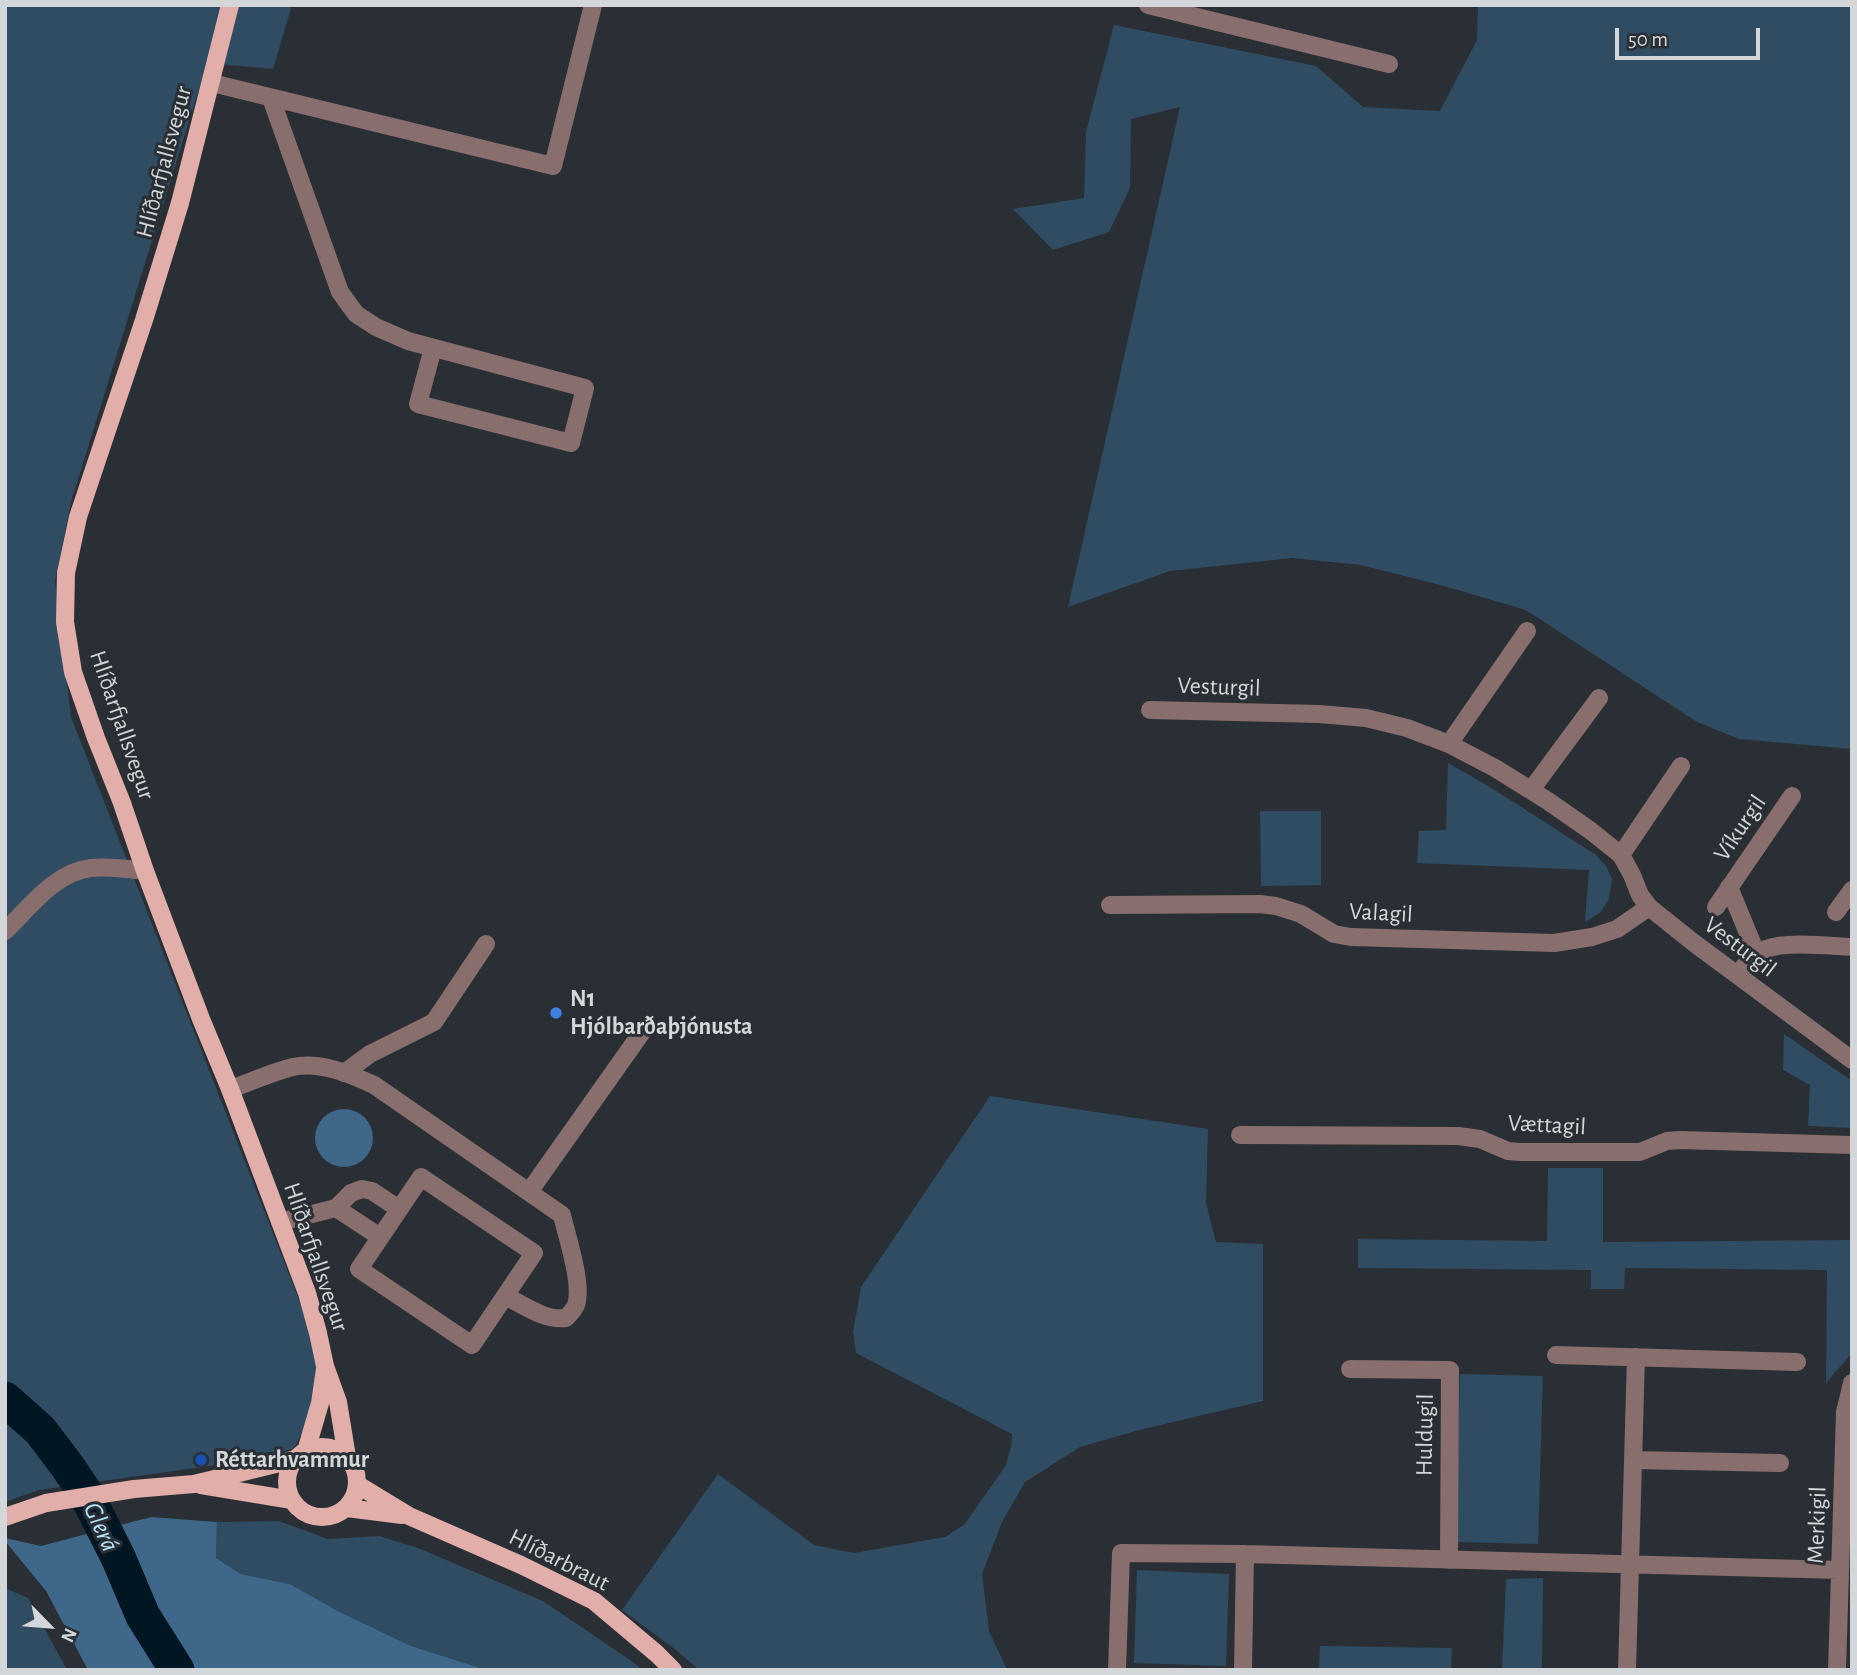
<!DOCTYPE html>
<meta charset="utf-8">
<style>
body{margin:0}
#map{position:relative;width:1857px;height:1675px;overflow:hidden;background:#292f34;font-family:"Alegreya Sans",sans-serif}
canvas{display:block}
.frame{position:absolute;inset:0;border:7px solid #d3d7da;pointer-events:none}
.north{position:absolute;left:14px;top:1591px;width:70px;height:70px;-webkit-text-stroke:5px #292f34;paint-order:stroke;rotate:115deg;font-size:19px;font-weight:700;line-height:28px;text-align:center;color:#d3d7da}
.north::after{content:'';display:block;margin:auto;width:24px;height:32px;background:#d3d7da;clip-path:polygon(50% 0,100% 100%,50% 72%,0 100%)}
.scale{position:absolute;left:1615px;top:28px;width:145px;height:32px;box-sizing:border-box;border:4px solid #d3d7da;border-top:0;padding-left:9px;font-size:21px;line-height:24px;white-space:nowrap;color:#d3d7da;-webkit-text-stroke:5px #292f34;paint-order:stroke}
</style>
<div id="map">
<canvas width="1857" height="1675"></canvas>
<div class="frame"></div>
<div class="north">N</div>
<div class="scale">50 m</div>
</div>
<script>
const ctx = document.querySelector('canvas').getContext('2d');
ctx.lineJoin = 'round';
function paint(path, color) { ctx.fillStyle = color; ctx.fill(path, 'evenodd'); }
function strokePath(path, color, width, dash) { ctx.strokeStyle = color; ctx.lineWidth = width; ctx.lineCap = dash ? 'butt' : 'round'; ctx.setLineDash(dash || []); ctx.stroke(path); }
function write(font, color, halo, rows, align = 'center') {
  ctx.font = font + ' "Alegreya Sans",sans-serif'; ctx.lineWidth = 6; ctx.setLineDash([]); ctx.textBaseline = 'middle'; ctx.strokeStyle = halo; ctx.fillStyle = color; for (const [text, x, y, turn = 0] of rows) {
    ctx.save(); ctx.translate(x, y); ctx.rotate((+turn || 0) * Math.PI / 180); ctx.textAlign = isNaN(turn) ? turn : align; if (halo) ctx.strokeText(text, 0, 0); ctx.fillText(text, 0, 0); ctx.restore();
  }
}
const green = new Path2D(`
 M 5,5 L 292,5 L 273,69 L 207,63 L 71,502 L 55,581 L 71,717 L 308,1323 L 317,1369 L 307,1422 L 294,1448 L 259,1459 L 39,1490 L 5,1502 Z
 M 1478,5 L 1852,5 L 1852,749 L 1739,739 L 1697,722 L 1526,610 L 1444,586 L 1361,565 L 1292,558 L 1170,571 L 1068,607 L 1180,107 L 1131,119 L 1130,188 L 1109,232 L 1053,250 L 1013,209 L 1084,198 L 1086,132 L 1114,25 L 1316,66 L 1363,107 L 1440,111 L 1477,40 Z
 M 1448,763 L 1490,787 L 1596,855 L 1606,866 L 1612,879 L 1609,899 L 1601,912 L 1585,922 L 1589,870 L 1417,863 L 1419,831 L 1446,830 Z
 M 1321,811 L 1321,885 L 1261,886 L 1260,811 Z
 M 1784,1034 L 1852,1081 L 1852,1128 L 1808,1126 L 1810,1085 L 1783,1070 Z
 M 990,1096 L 1208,1129 L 1206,1203 L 1216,1242 L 1263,1244 L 1263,1401 L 1139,1430 L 1080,1447 L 1025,1482 L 1002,1522 L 982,1574 L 989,1631 L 1007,1670 L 699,1670 L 676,1650 L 622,1610 L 718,1474 L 814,1545 L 854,1553 L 945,1537 L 964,1525 L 1006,1465 L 1011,1446 L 1012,1434 L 856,1353 L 853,1332 L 861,1287 Z
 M 1548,1168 L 1603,1168 L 1603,1242 L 1852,1240 L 1852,1353 L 1826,1383 L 1827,1270 L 1625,1268 L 1624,1289 L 1591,1289 L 1591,1270 L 1358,1268 L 1358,1239 L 1547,1241 Z
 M 1460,1374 L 1543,1376 L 1538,1544 L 1455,1542 Z
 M 279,1521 L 328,1539 L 379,1536 L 418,1548 L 543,1601 L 630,1660 L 643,1670 L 487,1670 L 411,1646 L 338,1611 L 290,1584 L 241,1574 L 216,1558 L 217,1522 Z
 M 1137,1570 L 1229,1574 L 1226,1666 L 1134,1663 Z
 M 1543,1578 L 1542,1670 L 1502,1670 L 1506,1579 Z
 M 5,1588 L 28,1598 L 67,1670 L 5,1670 Z
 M 1320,1646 L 1452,1648 L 1451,1670 L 1319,1670 Z`);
const forest = new Path2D(`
 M315 1138a29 29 0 1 1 58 0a29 29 0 1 1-58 0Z
 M 151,1517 L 217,1522 L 216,1558 L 241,1574 L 290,1584 L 338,1611 L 411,1646 L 487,1670 L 88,1670 L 46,1591 L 5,1541 L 5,1538 L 41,1546 Z`);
const river = new Path2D(`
 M 5,1399 L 40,1430 L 68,1467 L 86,1494 L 118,1557 L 143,1616 L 177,1670`);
const minor = new Path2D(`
 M 1148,5 L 1389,64
 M 212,83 L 553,166 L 593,5
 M 271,98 L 340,292 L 356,314 L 376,327 L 408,341 L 585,388 L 571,443 L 418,404 L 433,348
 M 1150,710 L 1319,714 L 1366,718 L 1407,728 L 1449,744 L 1495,768 L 1548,801 L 1591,831 L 1621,855 L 1632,875 L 1640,895 L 1649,907 L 1694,943 L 1852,1060
 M 1449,744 L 1527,631
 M 1531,790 L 1599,698
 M 1621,855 L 1681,766
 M 1729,887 L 1757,955
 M 1110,905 L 1260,904 L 1276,906 L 1301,914 L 1334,934 L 1351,937 L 1554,943 L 1592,937 L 1617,929 L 1649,907
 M 1716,907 L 1792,796
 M 1836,912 L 1852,890
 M 5,931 C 30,907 55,872 91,868 C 108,866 128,869 145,871
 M 1737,975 C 1745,965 1754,954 1766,949 C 1787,941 1829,946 1852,947
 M 344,1073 L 370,1054 L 434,1022 L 486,944
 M 230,1089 C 251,1082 272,1072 293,1067 C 320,1061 350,1074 374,1085 L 562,1215 C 567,1237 583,1284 576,1305 C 574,1310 570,1314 566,1318 C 545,1321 524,1305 505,1296
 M 1240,1135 L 1458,1136 L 1480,1139 L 1508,1151 L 1520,1152 L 1640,1152 L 1667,1141 L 1680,1140 L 1852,1145
 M 421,1177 L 534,1253 L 472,1345 L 359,1269 Z
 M 529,1192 L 642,1032
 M 336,1208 L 380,1237
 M 280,1222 L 336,1208 L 351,1193 L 362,1189 L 372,1191 L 399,1209
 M 1556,1355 L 1797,1362
 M 1350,1369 L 1450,1370 L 1449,1560
 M 1633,1460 L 1780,1463
 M 1117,1670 L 1121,1553 L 1245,1554 L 1840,1570
 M 1243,1670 L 1245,1554
 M 1627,1670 L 1636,1357
 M 1837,1670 L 1845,1412 L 1852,1383`);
const major = new Path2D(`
 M 230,5 L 180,203 L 144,320 L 78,517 L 66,573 L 65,622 L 73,672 L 96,738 L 122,803 L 145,871 L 201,1019 L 230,1089 L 307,1293 L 318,1333 L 325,1366 L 338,1402 L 347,1457
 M287 1482a35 35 0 1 1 70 0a35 35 0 1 1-70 0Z
 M 306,1451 L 320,1403 L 325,1369
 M 201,1485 L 292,1500
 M 358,1485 L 409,1516 L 521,1565 L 594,1601 L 657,1654 L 673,1670
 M 347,1508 L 402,1515
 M 5,1517 L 46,1503 L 134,1489 L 194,1484 L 296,1459`);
const markers = [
 [556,1013,7,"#3f7fe0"],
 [201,1460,7,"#1a4fb4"]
];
const streetNames = [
 ["Hlíðarfjallsvegur",164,162,-75],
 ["Vesturgil",1219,687,2],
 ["Hlíðarfjallsvegur",122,725,71],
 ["Víkurgil",1740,828,-56],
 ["Valagil",1381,913,3],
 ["Vesturgil",1740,947,37],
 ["Vættagil",1547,1125,3],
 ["Hlíðarfjallsvegur",316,1257,71],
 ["Huldugil",1425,1435,-89],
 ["Merkigil",1817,1525,-88],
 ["Hlíðarbraut",559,1560,27]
];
const poiNames = [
 ["N1",570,999],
 ["Hjólbarðaþjónusta",570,1027],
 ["Réttarhvammur",215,1460]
];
const waterNames = [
 ["Glerá",101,1527,65]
];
paint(green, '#304c63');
paint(forest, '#3e6789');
strokePath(river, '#001623', 35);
strokePath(minor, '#886e6c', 18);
strokePath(major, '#e1aeaa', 18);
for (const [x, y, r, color] of markers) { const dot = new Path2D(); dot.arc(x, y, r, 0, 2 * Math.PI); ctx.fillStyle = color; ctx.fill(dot); strokePath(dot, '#292f34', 2.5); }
write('24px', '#d3d7da', '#292f34', streetNames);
write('bold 24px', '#d3d7da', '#292f34', poiNames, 'left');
write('italic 26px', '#b4e5fe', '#292f34', waterNames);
</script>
